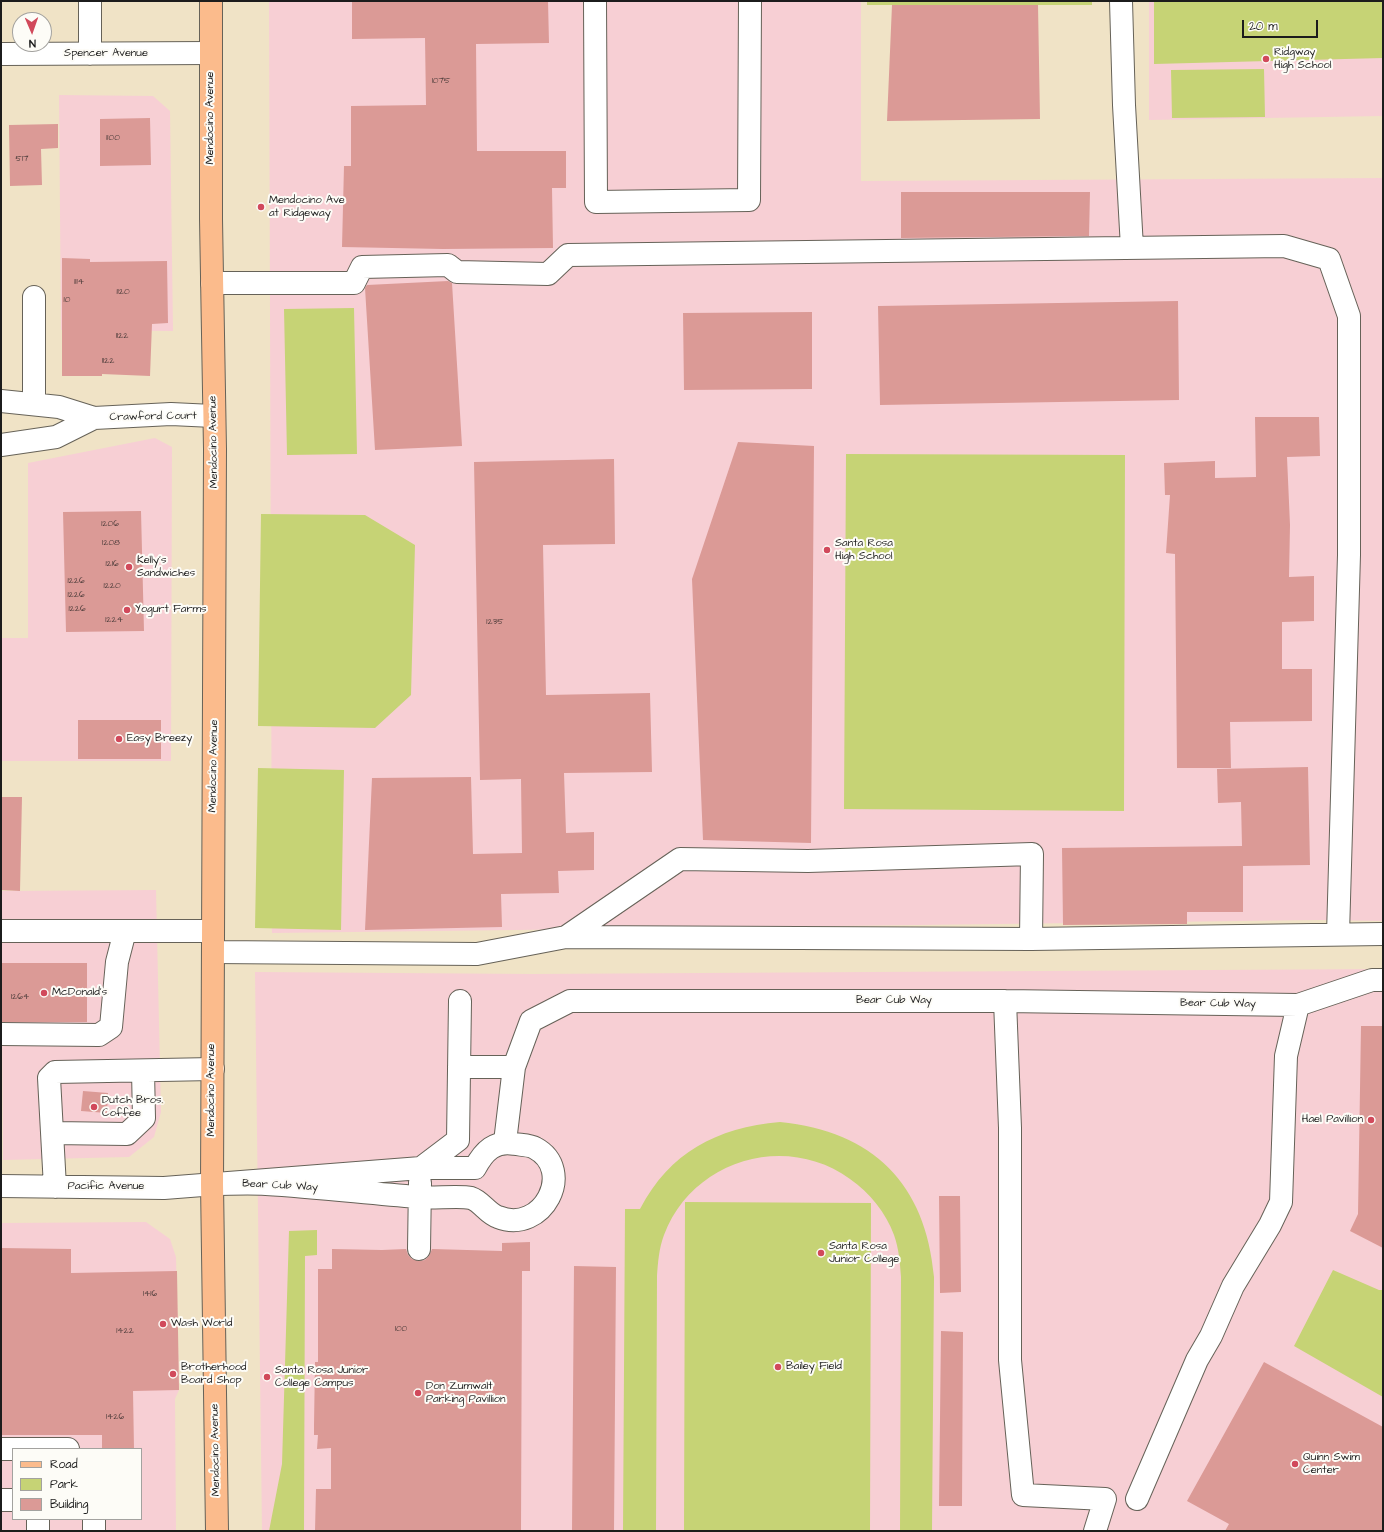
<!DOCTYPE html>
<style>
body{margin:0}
#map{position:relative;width:1384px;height:1532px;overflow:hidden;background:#f0e3c6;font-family:"Architects Daughter",sans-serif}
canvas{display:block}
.frame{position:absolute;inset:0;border:2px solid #1c1c1c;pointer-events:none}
.legend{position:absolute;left:12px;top:1448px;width:130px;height:72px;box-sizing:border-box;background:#fdfcf7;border:1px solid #a3a29f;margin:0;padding:5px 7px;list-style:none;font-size:12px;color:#1c1c1c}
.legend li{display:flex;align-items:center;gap:8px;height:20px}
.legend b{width:20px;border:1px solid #a3a29f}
.north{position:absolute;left:12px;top:12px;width:40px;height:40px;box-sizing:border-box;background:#fdfcf7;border:1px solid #a3a29f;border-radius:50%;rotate:178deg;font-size:11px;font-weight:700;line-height:16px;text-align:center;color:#1c1c1c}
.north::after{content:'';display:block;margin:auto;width:14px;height:18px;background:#d1495b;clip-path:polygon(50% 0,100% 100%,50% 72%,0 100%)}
.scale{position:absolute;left:1242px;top:20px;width:76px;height:18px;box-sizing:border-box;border:2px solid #1c1c1c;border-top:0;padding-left:5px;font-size:12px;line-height:14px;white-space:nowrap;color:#1c1c1c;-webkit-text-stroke:3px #fdfcf7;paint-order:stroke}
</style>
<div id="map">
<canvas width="1384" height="1532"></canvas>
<div class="frame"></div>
<ul class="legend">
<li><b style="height:5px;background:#fbbb8c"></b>Road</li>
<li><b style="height:11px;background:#c6d375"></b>Park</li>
<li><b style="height:11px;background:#db9a96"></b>Building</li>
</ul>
<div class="north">N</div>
<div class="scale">20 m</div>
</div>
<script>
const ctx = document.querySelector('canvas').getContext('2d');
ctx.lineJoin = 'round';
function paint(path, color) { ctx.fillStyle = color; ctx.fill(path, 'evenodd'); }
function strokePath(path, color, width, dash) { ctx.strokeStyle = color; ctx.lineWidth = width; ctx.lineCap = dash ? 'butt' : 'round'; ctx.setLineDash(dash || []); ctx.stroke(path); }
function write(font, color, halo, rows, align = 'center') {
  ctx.font = font + ' "Architects Daughter",sans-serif'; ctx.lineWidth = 4; ctx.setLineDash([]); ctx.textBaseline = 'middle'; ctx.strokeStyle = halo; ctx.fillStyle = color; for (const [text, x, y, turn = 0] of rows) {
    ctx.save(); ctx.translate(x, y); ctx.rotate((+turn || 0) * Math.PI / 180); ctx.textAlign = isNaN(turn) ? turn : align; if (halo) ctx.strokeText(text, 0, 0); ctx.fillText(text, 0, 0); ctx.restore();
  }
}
const built = new Path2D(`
 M 269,1 L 861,1 L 861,181 L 1383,178 L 1383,921 L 1321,920 L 272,933 Z
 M 1149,1 L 1383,1 L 1383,116 L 1149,120 Z
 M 59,95 L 153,96 L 170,111 L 173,331 L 61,330 Z
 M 155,438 L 172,447 L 171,761 L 1,761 L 1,638 L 28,638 L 28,463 Z
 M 156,890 L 161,1112 L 154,1137 L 129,1157 L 3,1160 L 1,891 Z
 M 1383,969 L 1383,1531 L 262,1531 L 255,972 L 533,974 Z
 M 146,1222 L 170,1239 L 176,1257 L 179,1390 L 175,1399 L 176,1531 L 1,1531 L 1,1223 ZM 13,1449 L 141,1449 L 141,1519 L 13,1519 Z`);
const green = new Path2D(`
 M 867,1 L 1092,1 L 1092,5 L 867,5 Z
 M 1154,1 L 1383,1 L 1383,58 L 1154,64 Z
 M 1264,69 L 1265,117 L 1172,118 L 1171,70 Z
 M 354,308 L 357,454 L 287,455 L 284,309 Z
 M 846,454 L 1125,455 L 1124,811 L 844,809 Z
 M 261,514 L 365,515 L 415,545 L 411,695 L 375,728 L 258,726 Z
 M 258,768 L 344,770 L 341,930 L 255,928 Z
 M 780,1122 C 873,1131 926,1184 934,1277 L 932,1531 L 900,1531 L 901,1277 C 900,1263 899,1249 894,1235 C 886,1213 870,1193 850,1179 C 786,1132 692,1160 664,1235 C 659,1248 658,1262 657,1276 L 656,1531 L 623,1531 L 625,1209 L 640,1209 C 670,1152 716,1128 780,1122 Z
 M 685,1202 L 871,1203 L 870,1531 L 684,1531 Z
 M 317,1230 L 317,1255 L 305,1256 L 304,1531 L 269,1531 L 282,1464 L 289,1231 Z
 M 1333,1270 L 1379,1290 L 1383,1290 L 1383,1397 L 1294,1346 Z`);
const building = new Path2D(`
 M 352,1 L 548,1 L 549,43 L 476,44 L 477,151 L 566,151 L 566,188 L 552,188 L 553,248 L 443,249 L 342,247 L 344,166 L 351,166 L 351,106 L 426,105 L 425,38 L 352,39 Z
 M 892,5 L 1038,5 L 1040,119 L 887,121 Z
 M 150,118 L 151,165 L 100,166 L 100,119 Z
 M 58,124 L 58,148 L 41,149 L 42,185 L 10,186 L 9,125 Z
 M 901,192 L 1090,192 L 1089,236 L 901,238 Z
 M 62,258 L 90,259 L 90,262 L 167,261 L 168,323 L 152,324 L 150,376 L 102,374 L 102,376 L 62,376 Z
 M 448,281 L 452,283 L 462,446 L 375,450 L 365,288 L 367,285 Z
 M 1178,301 L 1179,400 L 880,405 L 878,306 Z
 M 812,312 L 812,389 L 684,390 L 683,313 Z
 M 1255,417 L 1319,417 L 1320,456 L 1287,457 L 1290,525 L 1289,577 L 1314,576 L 1314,621 L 1282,622 L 1282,669 L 1312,669 L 1312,721 L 1230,722 L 1231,768 L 1177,768 L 1175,554 L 1166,553 L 1170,495 L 1165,495 L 1164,463 L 1215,461 L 1215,478 L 1256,477 Z
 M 738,442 L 814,446 L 811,843 L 703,840 L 692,579 Z
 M 614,459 L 615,544 L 543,545 L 546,695 L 650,693 L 652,772 L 564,773 L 566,833 L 594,832 L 594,870 L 558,871 L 559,893 L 501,894 L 502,927 L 365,930 L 372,778 L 471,777 L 473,854 L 522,853 L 521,779 L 480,780 L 474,462 Z
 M 141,511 L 144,631 L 66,632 L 63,512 Z
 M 78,720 L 161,720 L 161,759 L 78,759 Z
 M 1308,767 L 1310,865 L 1243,866 L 1243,912 L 1187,912 L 1187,924 L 1063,925 L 1062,848 L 1242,846 L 1241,802 L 1218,803 L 1217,769 Z
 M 1,797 L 22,797 L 20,891 L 1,890 Z
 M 1,963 L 87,963 L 87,1022 L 1,1022 Z
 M 1361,1026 L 1383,1026 L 1383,1248 L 1350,1231 L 1358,1214 Z
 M 83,1091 L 108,1093 L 107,1113 L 81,1111 Z
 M 939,1196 L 960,1196 L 961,1292 L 940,1293 Z
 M 530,1242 L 530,1271 L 522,1271 L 521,1531 L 315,1531 L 316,1489 L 331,1489 L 331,1448 L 317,1449 L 318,1435 L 314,1435 L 314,1425 L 315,1362 L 318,1362 L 318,1269 L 332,1269 L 332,1249 L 382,1250 L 406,1249 L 408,1255 L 412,1259 L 419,1261 L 425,1260 L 429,1256 L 432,1249 L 502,1251 L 502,1243 Z
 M 1,1248 L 71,1249 L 71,1273 L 177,1271 L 179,1390 L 133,1391 L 134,1449 L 102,1449 L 102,1435 L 1,1435 Z
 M 574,1266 L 616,1267 L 614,1531 L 572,1531 Z
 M 941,1331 L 963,1332 L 962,1506 L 939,1506 Z
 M 1264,1362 L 1383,1427 L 1383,1531 L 1225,1531 L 1229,1524 L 1187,1501 Z`);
const minor = new Path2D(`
 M 595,1 L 596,202 L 749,200 L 750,1
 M 1121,1 L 1124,105 L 1132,248
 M 1,54 L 211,53
 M 90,54 L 90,1
 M 212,283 L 354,283 L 362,267 L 448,265 L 457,272 L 548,274 L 568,255 L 1284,246 L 1329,259 L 1349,316 L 1349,555 L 1338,934
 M 34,297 L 34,403
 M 1,401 L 59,407 L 94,418 L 171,414 L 213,416
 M 1,445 L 56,437 L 94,418
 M 1,931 L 213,931
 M 566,937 L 1031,939
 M 213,952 L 477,954 L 566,937 L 680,859 L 808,861 L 1032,854 L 1031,939 L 1383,934
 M 1005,1001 L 1010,1128 L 1010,1360 L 1023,1495 L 1105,1499 L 1095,1531
 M 1,1034 L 99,1035 L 111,1027 L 117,962 L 125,931
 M 459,1067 L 514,1067
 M 53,1133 L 127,1134 L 144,1118 L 143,1071
 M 505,1142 L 514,1067 L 531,1021 L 570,1001 L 1005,1001 L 1298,1005 L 1372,980 L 1383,980
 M 421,1168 L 458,1140 L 460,1001
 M 1,1186 L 164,1188 L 421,1168 L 475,1168 C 484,1151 495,1140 515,1144 C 521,1145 530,1145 535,1148 C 576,1170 543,1235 498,1217 C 488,1214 481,1201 471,1198 C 459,1195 431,1199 417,1197 C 366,1193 316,1187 266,1184 C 248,1183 230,1184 212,1184
 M 55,1187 L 49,1078 L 55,1072 L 213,1069
 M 419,1249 L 420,1183
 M 1,1449 L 68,1449
 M 1137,1499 L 1197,1360 L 1211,1336 L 1233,1286 L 1270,1225 L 1281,1202 L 1286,1056 L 1298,1005
 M 1,1500 L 13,1500
 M 38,1519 L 38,1531
 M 94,1519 L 94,1531`);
const major = new Path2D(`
 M 211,1 L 211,219 L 215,449 L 212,1184 L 217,1531`);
const markers = [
 [1266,59,4,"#d1495b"],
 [261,207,4,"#d1495b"],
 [827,550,4,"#d1495b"],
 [129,567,4,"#d1495b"],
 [127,610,4,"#d1495b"],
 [119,739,4,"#d1495b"],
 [44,993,4,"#d1495b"],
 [94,1107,4,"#d1495b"],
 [1371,1120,4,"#d1495b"],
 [821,1253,4,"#d1495b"],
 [163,1324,4,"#d1495b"],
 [778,1367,4,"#d1495b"],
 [173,1374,4,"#d1495b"],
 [267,1377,4,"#d1495b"],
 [418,1393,4,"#d1495b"],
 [1295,1464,4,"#d1495b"]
];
const numberNames = [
 ["1075",441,81],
 ["1100",113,138],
 ["517",22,159],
 ["1114",79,282],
 ["1120",123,292],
 ["10",67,300],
 ["1122",122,336],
 ["1122",108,361],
 ["1206",110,524],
 ["1208",111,543],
 ["1216",112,564],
 ["1226",76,581],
 ["1220",112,586],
 ["1226",76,595],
 ["1226",77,609],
 ["1224",114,620],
 ["1235",495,622],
 ["1264",20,997],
 ["1416",150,1294],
 ["100",401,1329],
 ["1422",125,1331],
 ["1426",115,1417]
];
const poiNames = [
 ["Ridgway",1274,53],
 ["High School",1274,66],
 ["Mendocino Ave",269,201],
 ["at Ridgeway",269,214],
 ["Santa Rosa",835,544],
 ["High School",835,557],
 ["Kelly's",137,561],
 ["Sandwiches",137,574],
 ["Yogurt Farms",135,610],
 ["Easy Breezy",127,739],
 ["McDonald's",52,993],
 ["Dutch Bros.",102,1101],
 ["Coffee",102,1114],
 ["Hael Pavillion",1363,1120,"right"],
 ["Santa Rosa",829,1247],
 ["Junior College",829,1260],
 ["Wash World",171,1324],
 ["Bailey Field",786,1367],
 ["Brotherhood",181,1368],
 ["Board Shop",181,1381],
 ["Santa Rosa Junior",275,1371],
 ["College Campus",275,1384],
 ["Don Zumwalt",426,1387],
 ["Parking Pavillion",426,1400],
 ["Quinn Swim",1303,1458],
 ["Center",1303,1471]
];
const streetNames = [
 ["Spencer Avenue",106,54],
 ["Mendocino Avenue",211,118,-90],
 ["Crawford Court",153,417,-1],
 ["Mendocino Avenue",214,442,-91],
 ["Mendocino Avenue",214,766,-89],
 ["Bear Cub Way",894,1001],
 ["Bear Cub Way",1218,1004,1],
 ["Mendocino Avenue",212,1090,-90],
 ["Bear Cub Way",280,1186,3],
 ["Pacific Avenue",106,1187],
 ["Mendocino Avenue",216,1450,-91]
];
paint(built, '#f7cfd4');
paint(green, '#c6d375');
paint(building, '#db9a96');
strokePath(minor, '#666258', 24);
strokePath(major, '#666258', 24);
strokePath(minor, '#fff', 22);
strokePath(major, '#fbbb8c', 22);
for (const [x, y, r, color] of markers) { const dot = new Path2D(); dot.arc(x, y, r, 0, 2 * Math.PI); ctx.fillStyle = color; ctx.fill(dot); strokePath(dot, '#fdfcf7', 1.5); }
write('9px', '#4c3c3a', null, numberNames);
write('11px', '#1c1c1c', '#fdfcf7', poiNames, 'left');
write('11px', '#1c1c1c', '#fdfcf7', streetNames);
</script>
